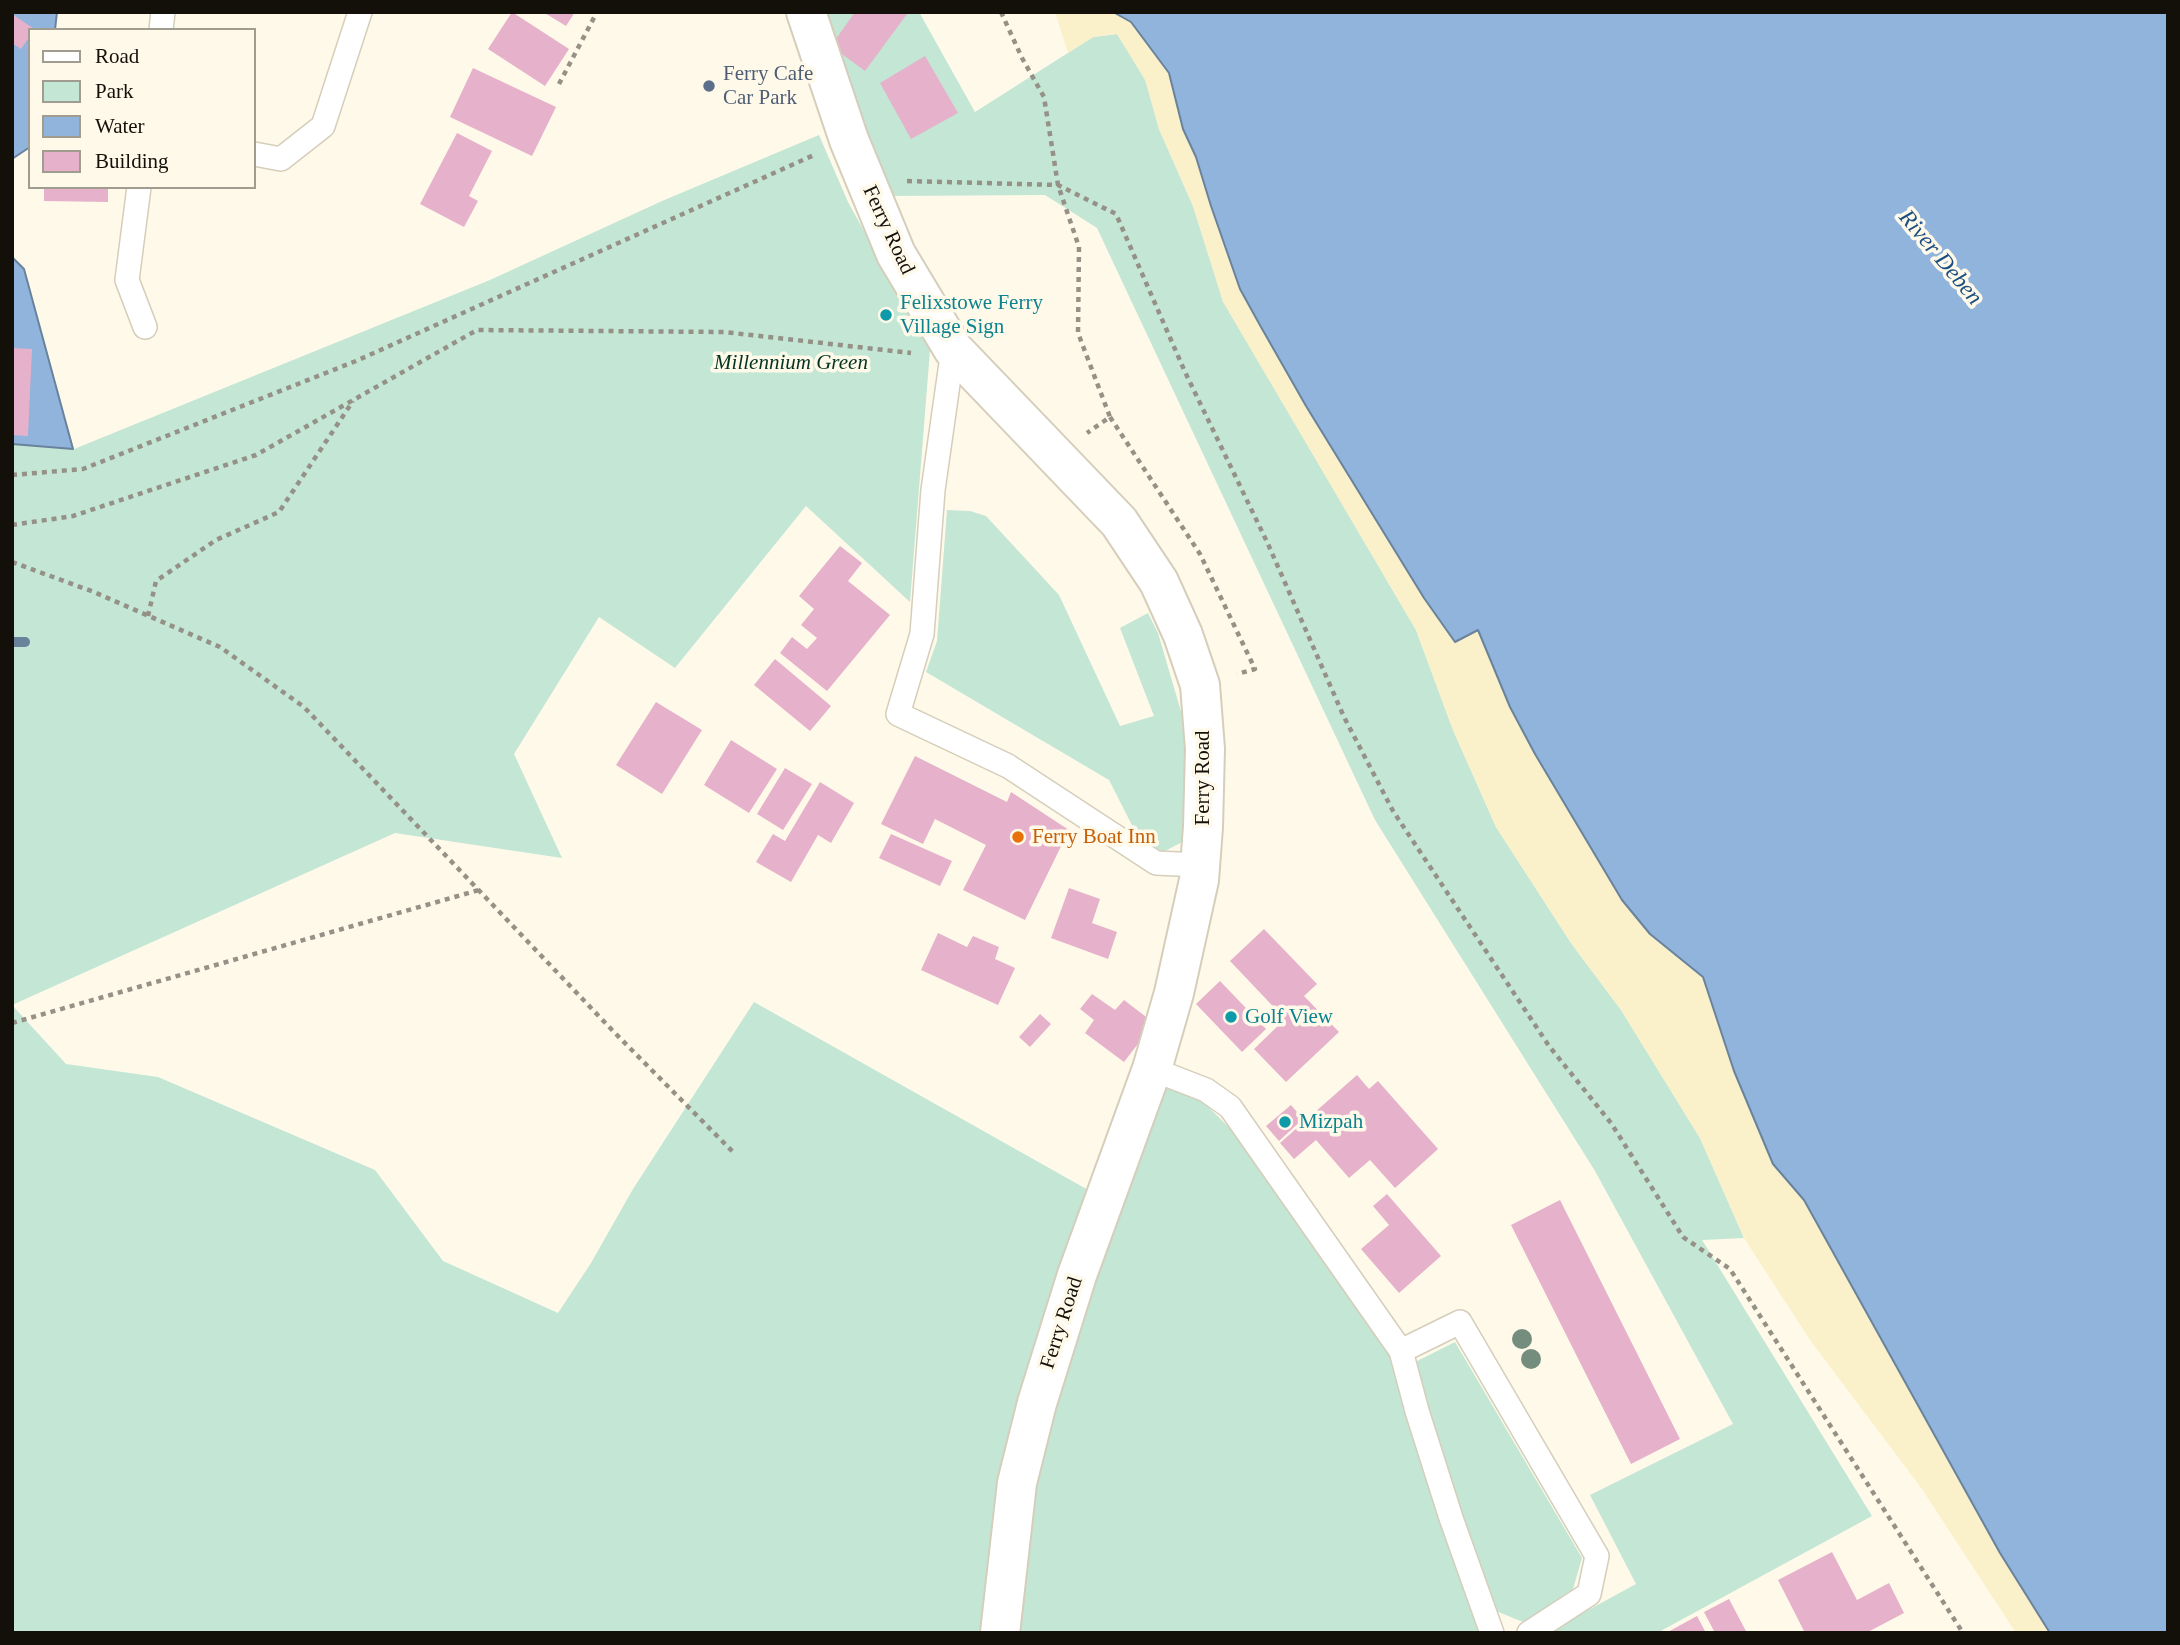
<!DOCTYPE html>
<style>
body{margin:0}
#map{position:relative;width:2180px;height:1645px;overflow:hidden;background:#fff9ea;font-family:Georgia,serif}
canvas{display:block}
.frame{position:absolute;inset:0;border:14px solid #121009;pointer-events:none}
.legend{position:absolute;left:28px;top:28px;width:228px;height:161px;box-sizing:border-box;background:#fff9ea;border:2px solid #a09c90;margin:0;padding:9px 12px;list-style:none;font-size:21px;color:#121009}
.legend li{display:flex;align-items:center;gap:14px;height:35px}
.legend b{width:35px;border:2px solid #a09c90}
</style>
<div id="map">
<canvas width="2180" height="1645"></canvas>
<div class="frame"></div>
<ul class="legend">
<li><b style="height:9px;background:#fff"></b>Road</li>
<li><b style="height:19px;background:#c3e6d5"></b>Park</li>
<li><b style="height:19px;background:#90b4db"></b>Water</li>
<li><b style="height:19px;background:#e6b1ca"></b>Building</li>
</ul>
</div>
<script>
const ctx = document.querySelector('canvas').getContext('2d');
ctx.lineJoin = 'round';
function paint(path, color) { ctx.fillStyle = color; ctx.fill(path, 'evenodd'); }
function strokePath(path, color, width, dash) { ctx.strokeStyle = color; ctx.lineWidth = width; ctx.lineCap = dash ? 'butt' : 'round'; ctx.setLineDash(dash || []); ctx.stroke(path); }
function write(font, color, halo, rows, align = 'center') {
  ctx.font = font + ' Georgia,serif'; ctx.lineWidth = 7; ctx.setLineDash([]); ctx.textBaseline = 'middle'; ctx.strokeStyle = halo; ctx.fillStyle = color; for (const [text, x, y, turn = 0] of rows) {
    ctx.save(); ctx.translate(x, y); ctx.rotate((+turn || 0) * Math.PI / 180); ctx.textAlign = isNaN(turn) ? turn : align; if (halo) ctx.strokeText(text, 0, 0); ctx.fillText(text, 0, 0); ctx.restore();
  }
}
const green = new Path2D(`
 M 820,12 L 919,12 L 975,112 L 1093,37 L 1117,34 L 1146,80 L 1159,129 L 1193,206 L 1223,301 L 1416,630 L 1453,730 L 1496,827 L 1571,943 L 1621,1010 L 1700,1138 L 1744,1238 L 1702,1240 L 1872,1516 L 1657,1633 L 1546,1633 L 1636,1584 L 1590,1495 L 1733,1424 L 1595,1171 L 1375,820 L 1097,228 L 1045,195 L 889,196 Z
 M 819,135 L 848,202 L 930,350 L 910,602 L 806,506 L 675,668 L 599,617 L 514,754 L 562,858 L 395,833 L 12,1005 L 66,1064 L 158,1077 L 375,1170 L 443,1261 L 558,1313 L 591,1263 L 633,1189 L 754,1002 L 1090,1191 L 1130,1076 L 1200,1099 L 1245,1143 L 1390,1357 L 1441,1521 L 1479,1633 L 12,1633 L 12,257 L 24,269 L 74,449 L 490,280 L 662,201 Z
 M 947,510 L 970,511 L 986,516 L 1059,595 L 1120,726 L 1154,716 L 1120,628 L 1148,613 L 1158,633 L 1192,749 L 1192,837 L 1163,852 L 1138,837 L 1109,780 L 926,672 L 937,641 Z
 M 1455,1342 L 1582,1558 L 1573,1589 L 1523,1622 L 1496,1611 L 1450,1489 L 1415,1362 Z`);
const sand = new Path2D(`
 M 1055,12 L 1113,12 L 1131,22 L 1169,73 L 1183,129 L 1196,157 L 1211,206 L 1240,289 L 1306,406 L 1424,598 L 1455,642 L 1478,630 L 1510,707 L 1535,754 L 1622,900 L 1703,977 L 1734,1071 L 1773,1164 L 1804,1200 L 2000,1553 L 2050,1633 L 2016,1633 L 1922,1489 L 1810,1340 L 1744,1238 L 1700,1138 L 1621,1010 L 1571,943 L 1496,827 L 1453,730 L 1416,630 L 1223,302 L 1193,206 L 1159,129 L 1145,80 L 1117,34 L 1093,37 L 1068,53 Z`);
const water = new Path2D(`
 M 12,12 L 57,12 L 55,30 L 30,30 L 30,147 L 12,159 Z
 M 1113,12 L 2168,12 L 2168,1633 L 2050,1633 L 2000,1553 L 1804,1200 L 1773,1164 L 1734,1071 L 1703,977 L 1650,934 L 1622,900 L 1535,754 L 1510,707 L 1478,630 L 1455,642 L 1424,598 L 1306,406 L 1261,327 L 1240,289 L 1211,206 L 1196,157 L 1183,129 L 1169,73 L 1131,22 Z
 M 12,257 L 24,269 L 73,449 L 12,444 Z`);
const stream = new Path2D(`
 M 12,642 L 25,642`);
const building = new Path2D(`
 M 512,12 L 569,49 L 545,86 L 488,49 Z
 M 543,12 L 575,12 L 566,26 Z
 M 855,12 L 907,14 L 865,71 L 831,46 Z
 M 12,14 L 36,30 L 30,30 L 30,36 L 21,49 L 12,43 Z
 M 925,56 L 958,113 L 911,139 L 880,83 Z
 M 473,68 L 556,107 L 532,156 L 450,117 Z
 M 457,133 L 492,151 L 469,196 L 478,201 L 464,227 L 420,204 Z
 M 44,187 L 108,187 L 108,202 L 44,201 Z
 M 12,348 L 32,349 L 28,436 L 12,435 Z
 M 840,546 L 862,563 L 848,581 L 890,615 L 827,691 L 780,653 L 792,637 L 807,649 L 817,638 L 801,625 L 814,609 L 799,596 Z
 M 775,659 L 831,706 L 810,731 L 754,685 Z
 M 656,702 L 702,730 L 662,794 L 616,765 Z
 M 731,740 L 777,769 L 749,813 L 704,785 Z
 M 915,756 L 1007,802 L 1011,792 L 1069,830 L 1025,920 L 963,890 L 986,845 L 935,819 L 923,844 L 881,824 Z
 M 785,768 L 812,784 L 783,830 L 757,814 Z
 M 820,782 L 854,803 L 831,843 L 818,835 L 791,882 L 756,862 L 773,834 L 785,841 Z
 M 891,834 L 952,861 L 940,886 L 879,858 Z
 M 1069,888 L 1100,899 L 1092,923 L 1117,932 L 1108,959 L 1051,938 Z
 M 1264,929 L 1317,984 L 1304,996 L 1339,1032 L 1286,1082 L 1254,1049 L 1285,1019 L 1230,961 Z
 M 938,933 L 967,947 L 973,936 L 999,947 L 995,959 L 1015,968 L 998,1005 L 921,970 Z
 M 1220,981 L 1266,1029 L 1242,1052 L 1196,1004 Z
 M 1092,994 L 1115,1010 L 1124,1000 L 1154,1023 L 1124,1062 L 1085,1033 L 1094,1020 L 1080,1009 Z
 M 1040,1014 L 1051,1024 L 1030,1047 L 1019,1037 Z
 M 1357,1075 L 1369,1089 L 1378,1081 L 1438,1149 L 1395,1188 L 1370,1160 L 1349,1178 L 1316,1140 L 1294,1159 L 1280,1143 Z
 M 1291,1105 L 1303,1119 L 1279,1141 L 1266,1126 Z
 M 1387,1194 L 1441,1256 L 1399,1293 L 1361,1249 L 1389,1225 L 1373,1206 Z
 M 1560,1200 L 1680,1439 L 1631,1464 L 1511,1225 Z
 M 1832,1552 L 1857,1600 L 1889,1583 L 1904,1613 L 1866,1633 L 1805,1633 L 1778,1580 Z
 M 1729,1599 L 1747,1633 L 1715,1633 L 1704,1612 Z
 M 1697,1616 L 1706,1633 L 1666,1633 Z`);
const path = new Path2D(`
 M 1001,12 L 1022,58 L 1044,97 L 1058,185 L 1079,247 L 1078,333 L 1110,417 L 1087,433
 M 559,84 L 597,12
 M 907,181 L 1058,185 L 1116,214 L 1185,372 L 1268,544 L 1344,717 L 1393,811 L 1549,1046 L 1611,1123 L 1683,1237 L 1730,1269 L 1963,1633
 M 1110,417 L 1200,554 L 1255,669 L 1237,674
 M 12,475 L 83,469 L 356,361 L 814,155
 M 12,525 L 73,516 L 256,455 L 477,330 L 724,332 L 911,353
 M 12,562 L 94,592 L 220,647 L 304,707 L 614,1032 L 735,1154
 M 148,616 L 156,581 L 216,540 L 279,512 L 353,401
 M 12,1023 L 479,890`);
const lane = new Path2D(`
 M 161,30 L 163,12
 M 254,154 L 281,159 L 323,126 L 360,12
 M 139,187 L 127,280 L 145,327
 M 953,349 L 933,490 L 922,634 L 898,714 L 1008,766 L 1156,863 L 1200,865
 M 1152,1069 L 1206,1090 L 1230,1107 L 1401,1351 L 1417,1411 L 1451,1518 L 1492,1633
 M 1401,1351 L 1460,1322 L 1597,1556 L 1589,1594 L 1529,1633`);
const secondary = new Path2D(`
 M 806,12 L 849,140 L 896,254 L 953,349 L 1119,522 L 1159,582 L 1183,635 L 1200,685 L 1205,749 L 1203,827 L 1199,880 L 1174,993 L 1152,1069 L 1077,1275 L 1037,1403 L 1017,1483 L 1000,1633`);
const trees = [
 [1522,1339],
 [1531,1359]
];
const markers = [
 [709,86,7,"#5c6f8a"],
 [886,315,7,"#0f9aa8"],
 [1018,837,7,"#e8710a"],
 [1231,1017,7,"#0f9aa8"],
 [1285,1122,7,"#0f9aa8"]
];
const serviceNames = [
 ["Ferry Cafe",723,74],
 ["Car Park",723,98]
];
const streetNames = [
 ["Ferry Road",888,230,65],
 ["Ferry Road",1203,778,-90],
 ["Ferry Road",1062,1323,-72]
];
const cultureNames = [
 ["Felixstowe Ferry",900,303],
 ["Village Sign",900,327],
 ["Golf View",1245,1017],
 ["Mizpah",1299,1122]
];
const parkNames = [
 ["Millennium Green",791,363]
];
const foodNames = [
 ["Ferry Boat Inn",1032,837]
];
const waterNames = [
 ["River Deben",1940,258,50]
];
paint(green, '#c3e6d5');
paint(sand, '#faf0ca');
paint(water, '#90b4db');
strokePath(water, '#6a839c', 2);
strokePath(stream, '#6a839c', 10);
paint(building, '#e6b1ca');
strokePath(lane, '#d5cebb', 26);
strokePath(secondary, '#d5cebb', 42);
strokePath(path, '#959186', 4.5, [5, 5]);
strokePath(lane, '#fff', 23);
strokePath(secondary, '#fff', 38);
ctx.fillStyle = '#748d7d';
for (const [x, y] of trees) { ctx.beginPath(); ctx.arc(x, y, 10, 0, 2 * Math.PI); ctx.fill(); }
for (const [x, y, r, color] of markers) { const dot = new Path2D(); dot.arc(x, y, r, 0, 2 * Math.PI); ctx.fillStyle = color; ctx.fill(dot); strokePath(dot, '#fff9ea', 2.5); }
write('21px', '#4e5e75', '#fff9ea', serviceNames, 'left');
write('21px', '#121009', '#fff9ea', streetNames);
write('21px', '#0d838f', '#fff9ea', cultureNames, 'left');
write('italic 21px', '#023423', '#fff9ea', parkNames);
write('21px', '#c56008', '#fff9ea', foodNames, 'left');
write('italic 23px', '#1b4e80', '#fff9ea', waterNames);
</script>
